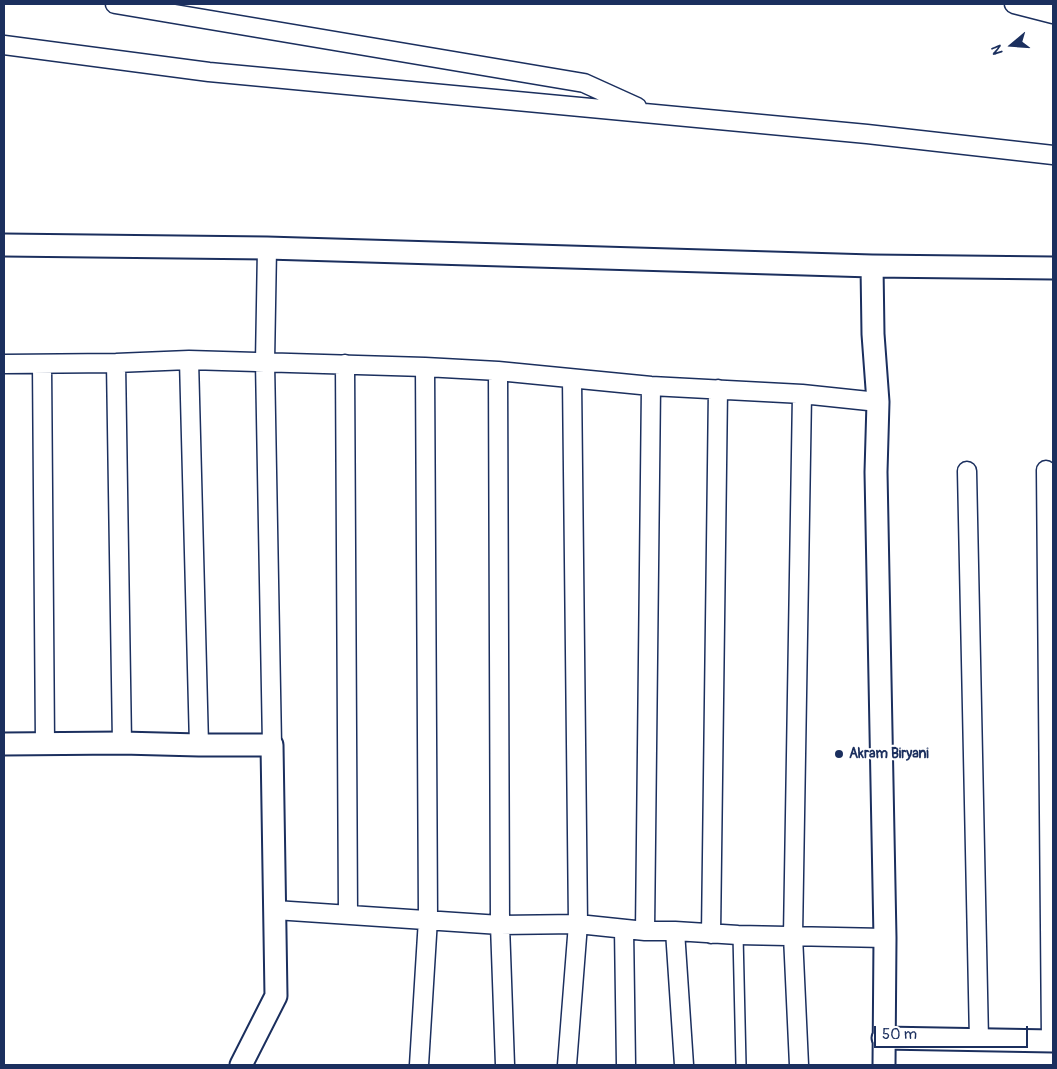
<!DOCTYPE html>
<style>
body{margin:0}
#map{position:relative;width:1057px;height:1069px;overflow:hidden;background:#fff;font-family:Pangolin,sans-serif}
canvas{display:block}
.frame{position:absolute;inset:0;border:5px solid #1b2f5e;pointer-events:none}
.north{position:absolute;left:987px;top:20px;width:50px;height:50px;-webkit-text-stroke:4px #fff;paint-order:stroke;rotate:252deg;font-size:14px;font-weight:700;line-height:20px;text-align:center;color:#1b2f5e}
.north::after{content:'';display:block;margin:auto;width:18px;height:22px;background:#1b2f5e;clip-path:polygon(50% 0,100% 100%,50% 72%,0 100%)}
.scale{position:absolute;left:874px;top:1026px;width:154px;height:22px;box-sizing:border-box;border:2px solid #1b2f5e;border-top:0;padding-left:6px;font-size:15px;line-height:18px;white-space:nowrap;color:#1b2f5e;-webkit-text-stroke:4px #fff;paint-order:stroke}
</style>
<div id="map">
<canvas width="1057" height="1069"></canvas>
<div class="frame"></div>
<div class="north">N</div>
<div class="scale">50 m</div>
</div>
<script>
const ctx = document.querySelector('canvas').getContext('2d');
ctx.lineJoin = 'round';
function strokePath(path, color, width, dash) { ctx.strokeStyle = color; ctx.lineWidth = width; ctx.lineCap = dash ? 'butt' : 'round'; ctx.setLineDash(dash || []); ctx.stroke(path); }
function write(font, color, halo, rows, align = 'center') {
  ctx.font = font + ' Pangolin,sans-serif'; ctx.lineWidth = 4; ctx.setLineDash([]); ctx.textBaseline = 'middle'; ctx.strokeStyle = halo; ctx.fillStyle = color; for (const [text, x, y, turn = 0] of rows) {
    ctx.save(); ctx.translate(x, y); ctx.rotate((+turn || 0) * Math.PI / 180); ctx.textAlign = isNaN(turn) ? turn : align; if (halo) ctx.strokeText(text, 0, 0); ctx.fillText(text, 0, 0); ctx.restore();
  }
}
const service = new Path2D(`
 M 738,935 L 741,1065`);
const minor = new Path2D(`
 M 115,4 L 584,83 L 637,107
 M 1014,4 L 1053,14
 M 4,45 L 209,72 L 867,134 L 1053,155
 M 267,248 L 265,362 L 272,745
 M 189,360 L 199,745
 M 116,363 L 122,743
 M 4,364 L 116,363 L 189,360 L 425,367 L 498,371 L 651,386 L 802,394 L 878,402
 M 42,364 L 45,744
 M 345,364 L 348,915
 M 498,371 L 500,925 L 505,1065
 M 1046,470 L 1051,1041
 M 967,471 L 979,1040
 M 275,910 L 500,925 L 578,924 L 645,931 L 675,931 L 738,935 L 885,938
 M 624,929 L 626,1065
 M 645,931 L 651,386
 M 675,931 L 684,1065
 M 711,934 L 718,389
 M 419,1065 L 428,919 L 425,367
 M 567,1065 L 578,924 L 572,379
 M 799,1065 L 793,936 L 802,394`);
const tertiary = new Path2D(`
 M 4,245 L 267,248 L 872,266 L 1053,268
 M 872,266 L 873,334 L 878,402 L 876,472 L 885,938 L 884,1065
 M 4,744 L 122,743 L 199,745 L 272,745 L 276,996 L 241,1065
 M 883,1038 L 1053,1041`);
const markers = [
 [839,754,5,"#1b2f5e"]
];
const poiNames = [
 ["Akram Biryani",849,754]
];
strokePath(service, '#1b2f5e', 12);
strokePath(minor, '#1b2f5e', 21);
strokePath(tertiary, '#1b2f5e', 25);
strokePath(service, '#fff', 9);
strokePath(minor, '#fff', 18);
strokePath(tertiary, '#fff', 21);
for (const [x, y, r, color] of markers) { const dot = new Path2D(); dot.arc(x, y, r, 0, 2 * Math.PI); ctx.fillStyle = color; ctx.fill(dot); strokePath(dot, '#fff', 2); }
write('bold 14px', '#1b2f5e', '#fff', poiNames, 'left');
</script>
